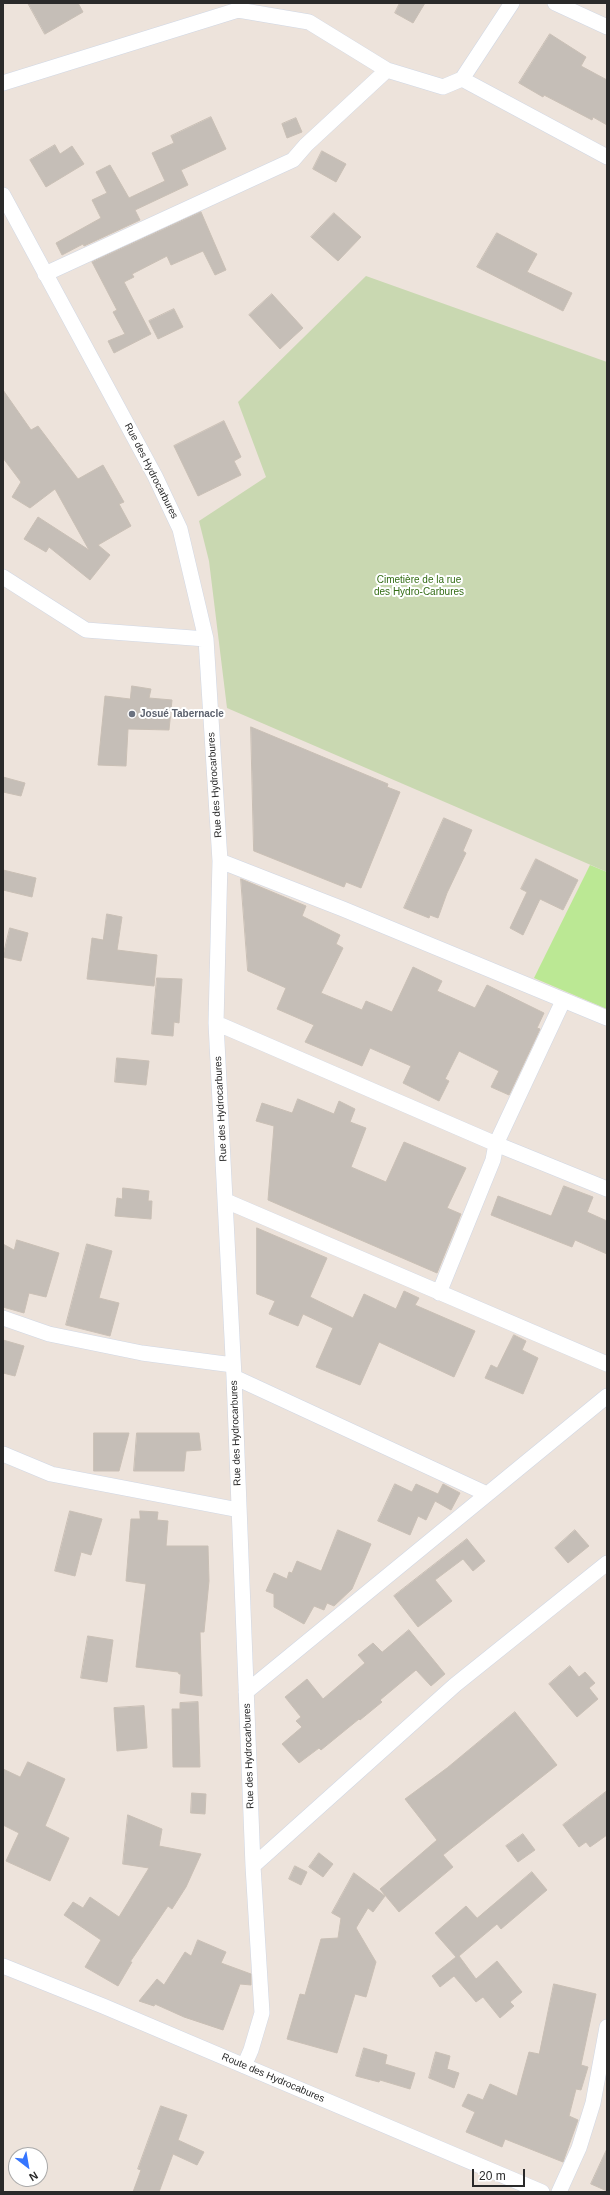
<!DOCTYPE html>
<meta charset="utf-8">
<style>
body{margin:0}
#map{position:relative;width:610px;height:2195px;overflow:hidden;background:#ede3db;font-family:Arial,sans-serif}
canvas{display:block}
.frame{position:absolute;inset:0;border:4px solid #2a2a2a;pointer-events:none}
.north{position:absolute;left:8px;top:2147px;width:40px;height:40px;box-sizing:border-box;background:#fff;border:1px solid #aaa;border-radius:50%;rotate:149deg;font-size:11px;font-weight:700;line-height:16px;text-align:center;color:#2a2a2a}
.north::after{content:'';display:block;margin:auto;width:14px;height:18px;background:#3676ff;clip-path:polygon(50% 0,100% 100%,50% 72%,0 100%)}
.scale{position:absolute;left:472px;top:2169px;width:53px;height:18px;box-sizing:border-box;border:2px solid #2a2a2a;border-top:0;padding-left:5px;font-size:12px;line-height:14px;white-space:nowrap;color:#2a2a2a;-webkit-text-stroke:3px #fff;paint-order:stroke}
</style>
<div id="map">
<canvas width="610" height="2195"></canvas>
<div class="frame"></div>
<div class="north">N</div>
<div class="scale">20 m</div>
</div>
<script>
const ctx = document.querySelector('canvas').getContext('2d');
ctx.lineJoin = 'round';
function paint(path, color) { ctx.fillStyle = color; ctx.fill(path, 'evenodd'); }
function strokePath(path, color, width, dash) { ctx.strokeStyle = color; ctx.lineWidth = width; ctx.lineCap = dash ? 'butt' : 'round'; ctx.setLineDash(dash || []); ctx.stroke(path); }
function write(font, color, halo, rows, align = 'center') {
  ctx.font = font + ' Arial,sans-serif'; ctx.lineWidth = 4; ctx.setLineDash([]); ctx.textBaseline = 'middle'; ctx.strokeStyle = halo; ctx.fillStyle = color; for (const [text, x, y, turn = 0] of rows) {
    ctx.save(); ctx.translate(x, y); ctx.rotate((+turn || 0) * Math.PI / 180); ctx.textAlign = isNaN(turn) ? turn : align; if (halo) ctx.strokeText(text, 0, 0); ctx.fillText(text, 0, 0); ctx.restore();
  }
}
const green = new Path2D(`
 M 590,865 L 607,872 L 607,1009 L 534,978 Z`);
const cemetery = new Path2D(`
 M 366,276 L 607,362 L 607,872 L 227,708 L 209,561 L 199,521 L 266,477 L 238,402 Z`);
const building = new Path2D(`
 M 28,3 L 78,3 L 83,12 L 45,34 Z
 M 400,3 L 425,3 L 413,23 L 395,13 Z
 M 550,34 L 586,57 L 581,66 L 607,80 L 607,125 L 593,117 L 592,120 L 544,95 L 543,97 L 519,83 Z
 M 211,117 L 226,149 L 181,170 L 188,185 L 135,210 L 140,220 L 84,246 L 83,244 L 62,255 L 56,243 L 101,218 L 92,200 L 107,193 L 96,172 L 110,165 L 129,198 L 165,181 L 152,153 L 174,143 L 171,136 Z
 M 296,118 L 302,132 L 287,138 L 282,124 Z
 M 55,145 L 60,154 L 72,146 L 84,164 L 46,187 L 30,160 Z
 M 322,151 L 346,164 L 336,182 L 313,169 Z
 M 201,212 L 226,270 L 215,275 L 203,251 L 171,265 L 167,256 L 132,274 L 134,277 L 124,282 L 151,334 L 114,353 L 108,341 L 125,334 L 113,312 L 117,310 L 92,262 Z
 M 334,213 L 361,237 L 338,261 L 311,237 Z
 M 497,233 L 537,254 L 527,272 L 572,293 L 563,311 L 477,267 Z
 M 272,294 L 303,328 L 280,349 L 249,315 Z
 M 174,309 L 183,327 L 158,339 L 149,321 Z
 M 3,390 L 31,430 L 38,426 L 78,479 L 103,465 L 124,502 L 119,504 L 131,526 L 98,545 L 110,555 L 90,580 L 49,547 L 46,552 L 24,539 L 38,517 L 89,550 L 55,489 L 30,508 L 12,497 L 21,482 L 3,458 Z
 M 224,421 L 241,457 L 234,461 L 241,475 L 198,496 L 174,446 Z
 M 132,686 L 151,689 L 149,698 L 172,700 L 169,730 L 128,729 L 126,766 L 98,765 L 105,696 L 130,699 Z
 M 251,727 L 388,784 L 387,787 L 400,792 L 361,888 L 346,882 L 344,887 L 254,851 Z
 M 3,777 L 25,783 L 21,796 L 3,792 Z
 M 444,818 L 472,830 L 463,851 L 466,853 L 447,893 L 438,918 L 430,915 L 429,918 L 404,908 Z
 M 536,859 L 578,880 L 563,910 L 540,899 L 523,935 L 510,928 L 527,892 L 521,889 Z
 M 3,870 L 36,878 L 32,897 L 3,890 Z
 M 241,879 L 306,906 L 302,916 L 340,935 L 336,944 L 343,948 L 321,993 L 362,1010 L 366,1001 L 392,1012 L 413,967 L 442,981 L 437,991 L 475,1008 L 487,985 L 544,1013 L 537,1028 L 540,1029 L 509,1095 L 491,1087 L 499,1071 L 459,1051 L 445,1079 L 449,1081 L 439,1101 L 403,1083 L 411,1066 L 370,1048 L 362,1066 L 305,1042 L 314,1025 L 277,1009 L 286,988 L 248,971 Z
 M 107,914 L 122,917 L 117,950 L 157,955 L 154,986 L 87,979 L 92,938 L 103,940 Z
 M 10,928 L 28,933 L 21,961 L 3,957 Z
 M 157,978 L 182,979 L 179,1023 L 174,1022 L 173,1036 L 152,1034 Z
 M 117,1058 L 149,1061 L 146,1085 L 115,1082 Z
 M 298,1099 L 334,1114 L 339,1101 L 355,1109 L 350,1122 L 366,1128 L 351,1167 L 386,1182 L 404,1142 L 466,1168 L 447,1208 L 461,1214 L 437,1273 L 268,1200 L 274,1126 L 256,1121 L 262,1103 L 292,1113 Z
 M 564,1186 L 593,1197 L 587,1212 L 607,1221 L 607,1254 L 575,1240 L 572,1247 L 491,1215 L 498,1196 L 551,1216 Z
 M 123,1188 L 149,1191 L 148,1201 L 152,1201 L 151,1219 L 115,1216 L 117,1198 L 122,1199 Z
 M 257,1228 L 327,1258 L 310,1297 L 353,1318 L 364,1294 L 396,1309 L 404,1291 L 419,1298 L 415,1305 L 475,1331 L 454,1377 L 379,1342 L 360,1385 L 316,1367 L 333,1328 L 303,1314 L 298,1326 L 269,1314 L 275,1301 L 257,1294 Z
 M 17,1240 L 59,1253 L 46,1297 L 29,1293 L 24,1313 L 3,1307 L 3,1244 L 14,1250 Z
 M 87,1244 L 112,1251 L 99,1298 L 119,1303 L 110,1336 L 66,1325 Z
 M 514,1335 L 526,1341 L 522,1350 L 538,1358 L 523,1394 L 485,1378 L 491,1365 L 497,1368 Z
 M 3,1340 L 24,1346 L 15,1376 L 3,1373 Z
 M 94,1433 L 129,1433 L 119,1471 L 94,1471 Z
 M 137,1433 L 199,1433 L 201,1450 L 186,1451 L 184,1471 L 134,1471 Z
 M 395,1484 L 412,1492 L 416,1484 L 438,1494 L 443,1484 L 460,1493 L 451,1510 L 435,1501 L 426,1520 L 418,1516 L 410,1535 L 378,1521 Z
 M 70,1511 L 102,1519 L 91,1555 L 81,1552 L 75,1576 L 55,1571 Z
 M 140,1511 L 158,1512 L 157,1520 L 168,1521 L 166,1546 L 208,1546 L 209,1581 L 204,1632 L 200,1632 L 202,1696 L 180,1693 L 181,1674 L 179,1674 L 178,1672 L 136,1667 L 146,1584 L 126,1581 L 131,1519 L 140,1519 Z
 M 338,1530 L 371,1544 L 352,1589 L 334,1606 L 327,1603 L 324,1610 L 314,1606 L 304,1624 L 274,1607 L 274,1594 L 266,1591 L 274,1573 L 287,1579 L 289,1572 L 292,1573 L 297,1561 L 321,1571 Z
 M 575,1530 L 589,1546 L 568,1563 L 555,1548 Z
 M 467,1539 L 485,1561 L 473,1571 L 463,1559 L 435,1580 L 452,1601 L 418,1627 L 394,1596 Z
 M 409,1630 L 445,1674 L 431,1686 L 416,1670 L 380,1700 L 382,1702 L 360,1720 L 359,1719 L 321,1750 L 319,1748 L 299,1763 L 282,1744 L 302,1727 L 296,1721 L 301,1717 L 285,1697 L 307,1679 L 323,1699 L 365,1663 L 358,1655 L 373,1643 L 382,1652 Z
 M 88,1636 L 113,1640 L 107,1682 L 81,1678 Z
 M 570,1666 L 579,1677 L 585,1672 L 595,1683 L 589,1688 L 598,1699 L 577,1717 L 549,1684 Z
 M 198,1702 L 200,1767 L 173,1767 L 172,1709 L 180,1709 L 180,1703 Z
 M 144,1706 L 147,1748 L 117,1751 L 114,1708 Z
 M 515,1712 L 557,1765 L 443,1855 L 453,1867 L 399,1912 L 380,1889 L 437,1840 L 405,1799 L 447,1768 Z
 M 28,1762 L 65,1779 L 45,1826 L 69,1838 L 50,1881 L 6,1861 L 19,1833 L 3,1825 L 3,1769 L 20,1777 Z
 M 607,1791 L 607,1835 L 590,1847 L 586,1842 L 579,1847 L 563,1825 Z
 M 192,1793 L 206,1794 L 205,1814 L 191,1813 Z
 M 128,1815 L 162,1829 L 159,1846 L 201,1854 L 186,1887 L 172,1909 L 168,1906 L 130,1962 L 132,1962 L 118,1986 L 85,1967 L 101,1940 L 64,1915 L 73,1902 L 83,1908 L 90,1897 L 119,1917 L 149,1868 L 123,1864 Z
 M 523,1834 L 535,1850 L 518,1862 L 506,1846 Z
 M 319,1853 L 333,1864 L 323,1877 L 309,1867 Z
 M 295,1866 L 307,1872 L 301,1885 L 289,1879 Z
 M 532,1872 L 547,1890 L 501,1929 L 497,1924 L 459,1956 L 476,1979 L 497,1961 L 522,1992 L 510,2002 L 514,2006 L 500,2018 L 483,1997 L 476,2002 L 454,1976 L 440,1987 L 432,1976 L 456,1957 L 435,1933 L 466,1906 L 477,1918 Z
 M 354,1873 L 385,1896 L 373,1912 L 368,1908 L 356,1928 L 376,1962 L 366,1997 L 355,1994 L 337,2053 L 287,2039 L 300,1994 L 305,1995 L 321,1939 L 338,1938 L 341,1918 L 332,1913 Z
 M 198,1940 L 226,1952 L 221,1963 L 251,1974 L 251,1985 L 240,1984 L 223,2030 L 184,2017 L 155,2004 L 154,2006 L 139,2001 L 157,1979 L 164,1985 L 185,1952 L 191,1956 Z
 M 554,1984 L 596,1994 L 581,2065 L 588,2067 L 581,2090 L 576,2089 L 569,2116 L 578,2120 L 563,2162 L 505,2139 L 502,2147 L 466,2132 L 475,2112 L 462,2106 L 468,2094 L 483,2100 L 490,2084 L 517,2096 L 529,2052 L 539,2054 Z
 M 364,2048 L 387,2055 L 385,2064 L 415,2073 L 410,2089 L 380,2080 L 379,2082 L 356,2076 Z
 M 436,2052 L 450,2056 L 447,2069 L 459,2073 L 454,2088 L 429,2078 Z
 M 161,2106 L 187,2115 L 178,2140 L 204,2152 L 197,2165 L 173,2154 L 159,2192 L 133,2192 L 141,2170 L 138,2169 Z
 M 607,2149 L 607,2191 L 591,2184 Z`);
const street = new Path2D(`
 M 555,3 L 607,27
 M 462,79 L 607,157
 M 3,83 L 238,10 L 309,22 L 387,70 L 443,87 L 462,79 L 512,3
 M 3,195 L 155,476 L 180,529 L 206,639 L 220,861 L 216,1023 L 234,1377 L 253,1866 L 262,2013 L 251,2050 L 244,2066
 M 45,274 L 293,160 L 306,145 L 387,70
 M 3,577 L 86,630 L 206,639
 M 220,861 L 343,909 L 607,1018
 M 216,1023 L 496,1144 L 607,1189
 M 226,1201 L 607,1364
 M 439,1293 L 493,1160 L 496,1144 L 563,1001
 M 3,1318 L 49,1334 L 142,1353 L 233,1365
 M 234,1377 L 487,1494
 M 3,1454 L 51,1474 L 239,1510
 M 246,1692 L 607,1396
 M 253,1866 L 455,1685 L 607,1563
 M 3,1966 L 103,2006 L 542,2192
 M 559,2192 L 579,2148 L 593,2103 L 607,2027`);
const markers = [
 [132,714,4,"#6b7280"]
];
const streetNames = [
 ["Rue des Hydrocarbures",151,471,63],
 ["Rue des Hydrocarbures",215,785,-94],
 ["Rue des Hydrocarbures",221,1109,-93],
 ["Rue des Hydrocarbures",236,1433,-92],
 ["Rue des Hydrocarbures",249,1756,-92],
 ["Route des Hydrocabures",273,2078,23]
];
const parkNames = [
 ["Cimetière de la rue",419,580],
 ["des Hydro-Carbures",419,592]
];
const worshipNames = [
 ["Josué Tabernacle",140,714]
];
paint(green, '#bbe894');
paint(cemetery, '#c9d8b1');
paint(building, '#c5beb7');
strokePath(building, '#c9bfb5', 1);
strokePath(street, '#d0d7e4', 16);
strokePath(street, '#fff', 15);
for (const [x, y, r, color] of markers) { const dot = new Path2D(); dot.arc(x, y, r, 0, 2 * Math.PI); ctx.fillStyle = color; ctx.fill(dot); strokePath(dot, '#fff', 1.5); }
write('10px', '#2a2a2a', '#fff', streetNames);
write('10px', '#336c15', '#fff', parkNames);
write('bold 10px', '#5b616d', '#fff', worshipNames, 'left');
</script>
